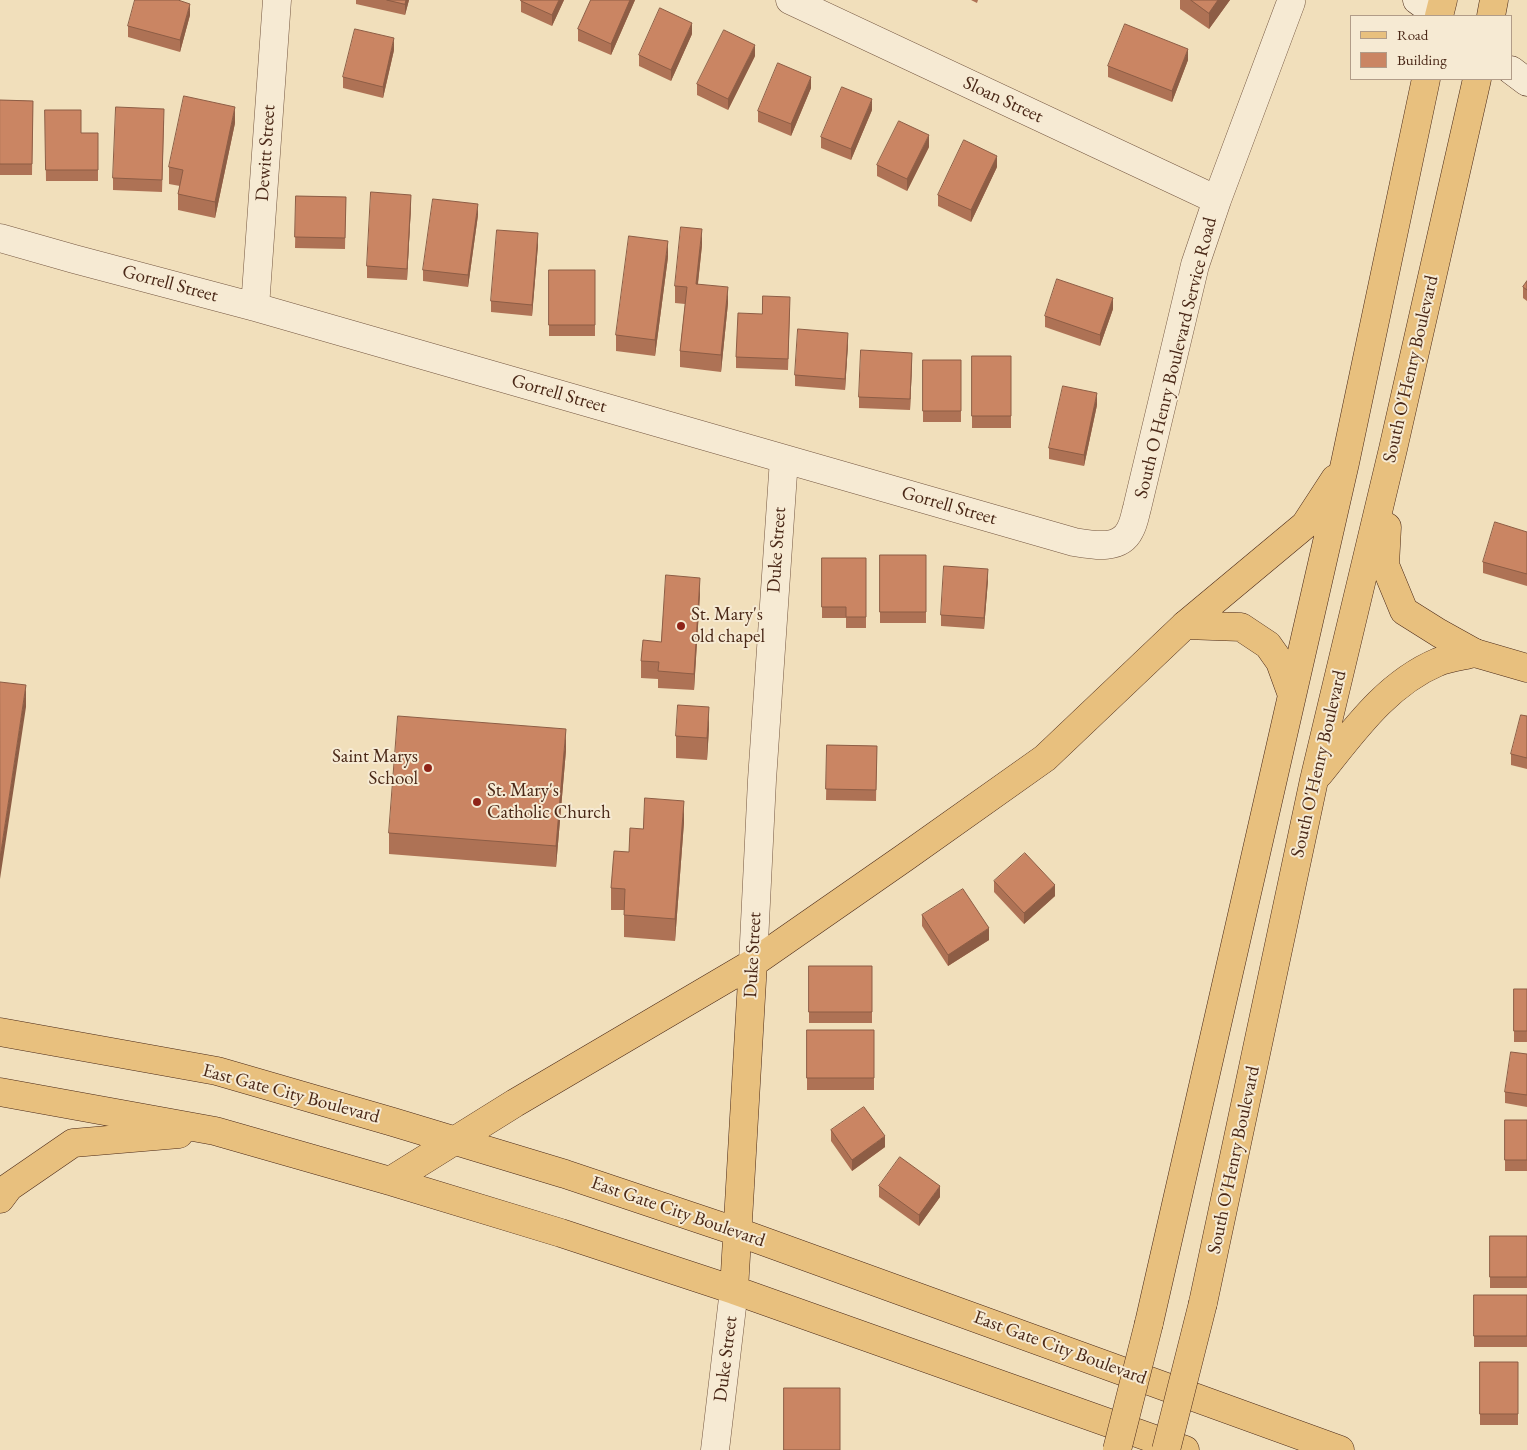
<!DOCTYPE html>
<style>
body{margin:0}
#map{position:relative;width:1527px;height:1450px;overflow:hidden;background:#f1dfbb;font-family:"EB Garamond",serif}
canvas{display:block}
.legend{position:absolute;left:1350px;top:15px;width:162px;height:65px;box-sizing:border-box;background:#f6ead3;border:1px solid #b19c88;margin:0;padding:6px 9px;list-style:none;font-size:15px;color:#4a2817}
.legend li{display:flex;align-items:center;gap:10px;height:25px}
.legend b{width:25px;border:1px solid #b19c88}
</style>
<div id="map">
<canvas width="1527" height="1450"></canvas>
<ul class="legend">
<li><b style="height:6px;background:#e8c07e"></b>Road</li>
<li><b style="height:14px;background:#ca8563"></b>Building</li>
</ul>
</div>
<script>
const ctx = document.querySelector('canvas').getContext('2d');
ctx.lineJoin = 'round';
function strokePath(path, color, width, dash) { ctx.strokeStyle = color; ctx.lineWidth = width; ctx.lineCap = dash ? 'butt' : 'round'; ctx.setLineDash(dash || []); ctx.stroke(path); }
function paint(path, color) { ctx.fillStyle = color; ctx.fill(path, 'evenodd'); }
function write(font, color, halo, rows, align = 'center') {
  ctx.font = font + ' "EB Garamond",serif'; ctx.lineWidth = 4; ctx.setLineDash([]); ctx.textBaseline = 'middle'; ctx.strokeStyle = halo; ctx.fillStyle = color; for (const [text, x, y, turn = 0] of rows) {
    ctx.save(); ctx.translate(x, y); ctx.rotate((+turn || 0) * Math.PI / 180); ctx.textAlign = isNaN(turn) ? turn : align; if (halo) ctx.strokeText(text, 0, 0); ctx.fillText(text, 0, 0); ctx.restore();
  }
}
const street = new Path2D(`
 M 790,0 L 1217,200
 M 0,238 L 74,259 L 255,307 L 1074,542 C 1092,545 1120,551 1130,530 C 1134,523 1135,515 1137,508 L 1195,265 L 1217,200 L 1291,2
 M 255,307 L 277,0
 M 753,963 L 762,780 L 784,459
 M 715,1450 L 734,1290`);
const secondary = new Path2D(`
 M 1417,0 L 1439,16
 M 1511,70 L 1527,82`);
const primary = new Path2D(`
 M 1475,653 L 1527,668
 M 0,1032 L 217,1071 L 393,1122 L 565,1174 L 738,1232 L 1340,1450
 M 0,1092 L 215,1131 L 390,1181 L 561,1233 L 734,1290 L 1185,1450
 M 390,1181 L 515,1103 L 753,963 L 904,858 L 1045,758 L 1185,625
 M 0,1199 L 9,1187 L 73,1143 L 179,1134
 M 734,1290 L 753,963`);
const highway = new Path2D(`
 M 1439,16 L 1443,0
 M 1491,16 L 1494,0
 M 1387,527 L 1385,565 L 1404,611 L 1439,633 L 1475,653
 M 1185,625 L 1305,525 L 1335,479
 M 1185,625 L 1241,627 L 1268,645 L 1280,662 L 1292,695
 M 1319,774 C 1353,732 1386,684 1438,662 C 1449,658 1463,656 1475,653
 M 1203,1303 L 1314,780 L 1393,449 L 1477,79
 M 1149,1323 L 1345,463 L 1426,79`);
const highwayBridge = new Path2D(`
 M 1117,1450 L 1149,1323
 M 1166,1450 L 1203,1303`);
const wall = new Path2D(`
 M 356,0 L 409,0 L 405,15 L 356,4 Z
 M 521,0 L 564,0 L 552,26 L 521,12 Z
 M 591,0 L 635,0 L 611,55 L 578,41 L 578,29 Z
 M 971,0 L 978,0 L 977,3 Z
 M 1180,0 L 1230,0 L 1209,29 L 1180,9 Z
 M 190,15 L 180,52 L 128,37 L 128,26 Z
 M 692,34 L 671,81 L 639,66 L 639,55 Z
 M 394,50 L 383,98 L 343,88 L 343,77 Z
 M 755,56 L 728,110 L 697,95 L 697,84 Z
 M 1188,60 L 1172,102 L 1108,77 L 1108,66 Z
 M 811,88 L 791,136 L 758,122 L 758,111 Z
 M 0,100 L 33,101 L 32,175 L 0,175 Z
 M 45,110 L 81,133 L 98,133 L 98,181 L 46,181 Z
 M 872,110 L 851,160 L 821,148 L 821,137 Z
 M 164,120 L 162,192 L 113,190 L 113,178 Z
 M 235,123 L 215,218 L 178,210 L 178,194 L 180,186 L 169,184 L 169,167 Z
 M 929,147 L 907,191 L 877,176 L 877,165 Z
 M 997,167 L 971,222 L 938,206 L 938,195 Z
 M 296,196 L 346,197 L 345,249 L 295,248 Z
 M 411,206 L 407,280 L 367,278 L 367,266 Z
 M 478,215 L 468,287 L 423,281 L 423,270 Z
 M 538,245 L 532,316 L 491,312 L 491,301 Z
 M 702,245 L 698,284 L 728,303 L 721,372 L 680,367 L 680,351 L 685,304 L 675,303 L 675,286 Z
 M 668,257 L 655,356 L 616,351 L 616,335 Z
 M 549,270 L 595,270 L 595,336 L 549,336 Z
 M 1527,281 L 1527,301 L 1523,298 L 1523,287 Z
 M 790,308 L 788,370 L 736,368 L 736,357 L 762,314 Z
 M 1113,309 L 1100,346 L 1045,327 L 1045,316 Z
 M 848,344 L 845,390 L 795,386 L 795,375 Z
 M 972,356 L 1011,356 L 1011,428 L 972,428 Z
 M 923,360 L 961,360 L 961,422 L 923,422 Z
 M 912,364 L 910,410 L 859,408 L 859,397 Z
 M 1097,405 L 1084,466 L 1049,459 L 1049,448 Z
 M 1527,532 L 1527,586 L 1483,573 L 1483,562 Z
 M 880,555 L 926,555 L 926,623 L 880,623 Z
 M 822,558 L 866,558 L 866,628 L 846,628 L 846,618 L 822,618 Z
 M 988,580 L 984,629 L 941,626 L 941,615 Z
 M 700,594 L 694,690 L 658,688 L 658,679 L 641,678 L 641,661 L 661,642 Z
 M 1527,716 L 1527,769 L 1511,765 L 1511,754 Z
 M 709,728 L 707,760 L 676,758 L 676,736 Z
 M 827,745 L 877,746 L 876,801 L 826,800 Z
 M 566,750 L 556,867 L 389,854 L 389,833 Z
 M 684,822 L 675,941 L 624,937 L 624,910 L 611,910 L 611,888 L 629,852 L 643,829 Z
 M 994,881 L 1055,896 L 1024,924 L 994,892 Z
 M 922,915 L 989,940 L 948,966 L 922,926 Z
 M 809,966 L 872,966 L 872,1023 L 809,1023 Z
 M 1514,989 L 1527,989 L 1527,1042 L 1514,1042 Z
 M 807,1030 L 874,1030 L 874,1090 L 807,1090 Z
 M 1527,1054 L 1527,1107 L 1505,1103 L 1505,1092 Z
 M 1505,1120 L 1527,1120 L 1527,1171 L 1505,1171 Z
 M 831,1130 L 885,1147 L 852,1171 L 831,1141 Z
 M 879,1186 L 940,1197 L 919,1226 L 879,1197 Z
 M 1490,1236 L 1527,1236 L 1527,1288 L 1490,1288 Z
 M 1474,1295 L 1527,1295 L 1527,1347 L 1474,1347 Z
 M 1480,1362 L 1518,1362 L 1518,1425 L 1480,1425 Z`);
const shadedWall = new Path2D(`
 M 406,0 L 409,0 L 405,15 L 405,4 Z
 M 559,0 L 564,0 L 552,26 L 552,15 Z
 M 630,0 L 635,0 L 611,55 L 611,44 Z
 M 1218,0 L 1230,0 L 1209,29 L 1209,13 Z
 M 190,4 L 190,15 L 180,52 L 180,40 Z
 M 692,23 L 692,34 L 671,81 L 671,70 Z
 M 394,38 L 394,50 L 383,98 L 383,87 Z
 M 755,45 L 755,56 L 728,110 L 728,99 Z
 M 1188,49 L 1188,60 L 1172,102 L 1172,91 Z
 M 811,77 L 811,88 L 791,136 L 791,124 Z
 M 872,99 L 872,110 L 851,160 L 851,149 Z
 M 235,107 L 235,123 L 215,218 L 215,202 Z
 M 929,135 L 929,147 L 907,191 L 907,179 Z
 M 997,156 L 997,167 L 971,222 L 971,210 Z
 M 411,195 L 411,206 L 407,280 L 407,269 Z
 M 478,204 L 478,215 L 468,287 L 468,275 Z
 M 702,229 L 702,245 L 696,300 L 696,284 Z
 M 538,233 L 538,245 L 532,316 L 532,305 Z
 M 668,241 L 668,257 L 655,356 L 655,340 Z
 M 728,287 L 728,303 L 721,372 L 721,355 Z
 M 1113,298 L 1113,309 L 1100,346 L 1100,335 Z
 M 848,333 L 848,344 L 845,390 L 845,379 Z
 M 912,353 L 912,364 L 910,410 L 910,399 Z
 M 1097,393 L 1097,405 L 1084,466 L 1084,455 Z
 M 988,569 L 988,580 L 984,629 L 984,618 Z
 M 700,578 L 700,594 L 694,690 L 694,674 Z
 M 26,685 L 26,707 L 0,879 L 0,858 Z
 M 709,707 L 709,728 L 707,760 L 707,738 Z
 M 566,729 L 566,750 L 556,867 L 556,846 Z
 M 684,801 L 684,822 L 675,941 L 675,919 Z
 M 1055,885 L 1055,896 L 1024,924 L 1024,913 Z
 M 989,928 L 989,940 L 948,966 L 948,955 Z
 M 885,1136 L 885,1147 L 852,1171 L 852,1160 Z
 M 940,1186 L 940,1197 L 919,1226 L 919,1215 Z`);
const building = new Path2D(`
 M 135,0 L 178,0 L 190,4 L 180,40 L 128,26 Z
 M 387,0 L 406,0 L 405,4 Z
 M 521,0 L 559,0 L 552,15 L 521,1 Z
 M 591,0 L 630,0 L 611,44 L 578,29 Z
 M 1191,0 L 1218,0 L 1209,13 Z
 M 660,8 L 692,23 L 671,70 L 639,55 Z
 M 1125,24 L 1188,49 L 1172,91 L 1108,66 Z
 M 355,29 L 394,38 L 383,87 L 343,77 Z
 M 724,30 L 755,45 L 728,99 L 697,84 Z
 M 778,63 L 811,77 L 791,124 L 758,111 Z
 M 842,87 L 872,99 L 851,149 L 821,137 Z
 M 184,96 L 235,107 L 215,202 L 178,194 L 183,170 L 169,167 Z
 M 0,100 L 33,101 L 32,164 L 0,164 Z
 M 116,107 L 164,109 L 162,180 L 113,178 Z
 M 45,110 L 81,110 L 81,133 L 98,133 L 98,170 L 46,170 Z
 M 899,121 L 929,135 L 907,179 L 877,165 Z
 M 964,140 L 997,156 L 971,210 L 938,195 Z
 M 371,192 L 411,195 L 407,269 L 367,266 Z
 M 296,196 L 346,197 L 345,238 L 295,237 Z
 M 433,199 L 478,204 L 468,275 L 423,270 Z
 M 681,227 L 702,229 L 696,284 L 728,287 L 721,355 L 680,351 L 687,287 L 675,286 Z
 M 497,230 L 538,233 L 532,305 L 491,301 Z
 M 629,236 L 668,241 L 655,340 L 616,335 Z
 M 549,270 L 595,270 L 595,325 L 549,325 Z
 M 1057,279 L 1113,298 L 1100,335 L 1045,316 Z
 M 1527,281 L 1527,290 L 1523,287 Z
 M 763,296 L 790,297 L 788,359 L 736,357 L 738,313 L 762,314 Z
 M 798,329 L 848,333 L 845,379 L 795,375 Z
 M 861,350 L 912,353 L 910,399 L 859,397 Z
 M 972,356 L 1011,356 L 1011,416 L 972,416 Z
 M 923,360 L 961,360 L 961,411 L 923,411 Z
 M 1063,386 L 1097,393 L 1084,455 L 1049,448 Z
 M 1495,522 L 1527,532 L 1527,574 L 1483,562 Z
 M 880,555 L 926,555 L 926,612 L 880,612 Z
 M 822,558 L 866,558 L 866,617 L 846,617 L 846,607 L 822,607 Z
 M 944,566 L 988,569 L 984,618 L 941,615 Z
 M 666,575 L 700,578 L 694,674 L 658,671 L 659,662 L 641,661 L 643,640 L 661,642 Z
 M 0,682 L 26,685 L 0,858 Z
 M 678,705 L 709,707 L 707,738 L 676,736 Z
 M 1521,715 L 1527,716 L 1527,758 L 1511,754 Z
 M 398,716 L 566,729 L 556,846 L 389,833 Z
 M 827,745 L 877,746 L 876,790 L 826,789 Z
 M 645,798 L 684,801 L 675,919 L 624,915 L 625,889 L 611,888 L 614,851 L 629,852 L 630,828 L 643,829 Z
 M 1025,853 L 1055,885 L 1024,913 L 994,881 Z
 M 963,889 L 989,928 L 948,955 L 922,915 Z
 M 809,966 L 872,966 L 872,1012 L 809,1012 Z
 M 1514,989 L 1527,989 L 1527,1031 L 1514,1031 Z
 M 807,1030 L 874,1030 L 874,1078 L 807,1078 Z
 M 1511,1052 L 1527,1054 L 1527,1095 L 1505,1092 Z
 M 864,1107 L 885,1136 L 852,1160 L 831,1130 Z
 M 1505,1120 L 1527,1120 L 1527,1160 L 1505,1160 Z
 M 900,1157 L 940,1186 L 919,1215 L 879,1186 Z
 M 1490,1236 L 1527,1236 L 1527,1277 L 1490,1277 Z
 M 1474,1295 L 1527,1295 L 1527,1336 L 1474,1336 Z
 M 1480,1362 L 1518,1362 L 1518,1414 L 1480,1414 Z
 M 784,1388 L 840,1388 L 840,1450 L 784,1450 Z`);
const markers = [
 [681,626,5,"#8f2418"],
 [428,768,5,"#8f2418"],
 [477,802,5,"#8f2418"]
];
const streetNames = [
 ["Sloan Street",1003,100,25],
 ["Dewitt Street",266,153,-86],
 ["Gorrell Street",170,284,15],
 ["South O Henry Boulevard Service Road",1176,358,-76],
 ["South O'Henry Boulevard",1411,369,-77],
 ["Gorrell Street",559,394,16],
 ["Gorrell Street",949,506,16],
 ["Duke Street",777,550,-86],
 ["South O'Henry Boulevard",1319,764,-77],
 ["Duke Street",753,955,-87],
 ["East Gate City Boulevard",291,1094,15],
 ["South O'Henry Boulevard",1234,1160,-78],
 ["East Gate City Boulevard",678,1212,19],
 ["East Gate City Boulevard",1060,1348,20],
 ["Duke Street",726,1359,-83]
];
const poiNames = [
 ["St. Mary's",691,615],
 ["old chapel",691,637],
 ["Saint Marys",418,757,"right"],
 ["School",418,779,"right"],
 ["St. Mary's",487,791],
 ["Catholic Church",487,813]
];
strokePath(street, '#745640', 29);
strokePath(secondary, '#4a2817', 29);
strokePath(primary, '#4a2817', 29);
strokePath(highway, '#4a2817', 29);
strokePath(street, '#f6ead3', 28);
strokePath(secondary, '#f6ead3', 28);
strokePath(primary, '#e8c07e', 28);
strokePath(highway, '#e8c07e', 28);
strokePath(highwayBridge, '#4a2817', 29, []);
strokePath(highwayBridge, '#e8c07e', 28);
paint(wall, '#ae7255');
paint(shadedWall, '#8d5d45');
paint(building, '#ca8563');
strokePath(building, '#8d5d45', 1);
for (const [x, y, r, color] of markers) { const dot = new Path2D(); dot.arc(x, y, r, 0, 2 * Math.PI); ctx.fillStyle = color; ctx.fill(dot); strokePath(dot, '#f6ead3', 2); }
write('19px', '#4a2817', '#f6ead3', streetNames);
write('19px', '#4a2817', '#f6ead3', poiNames, 'left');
</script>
